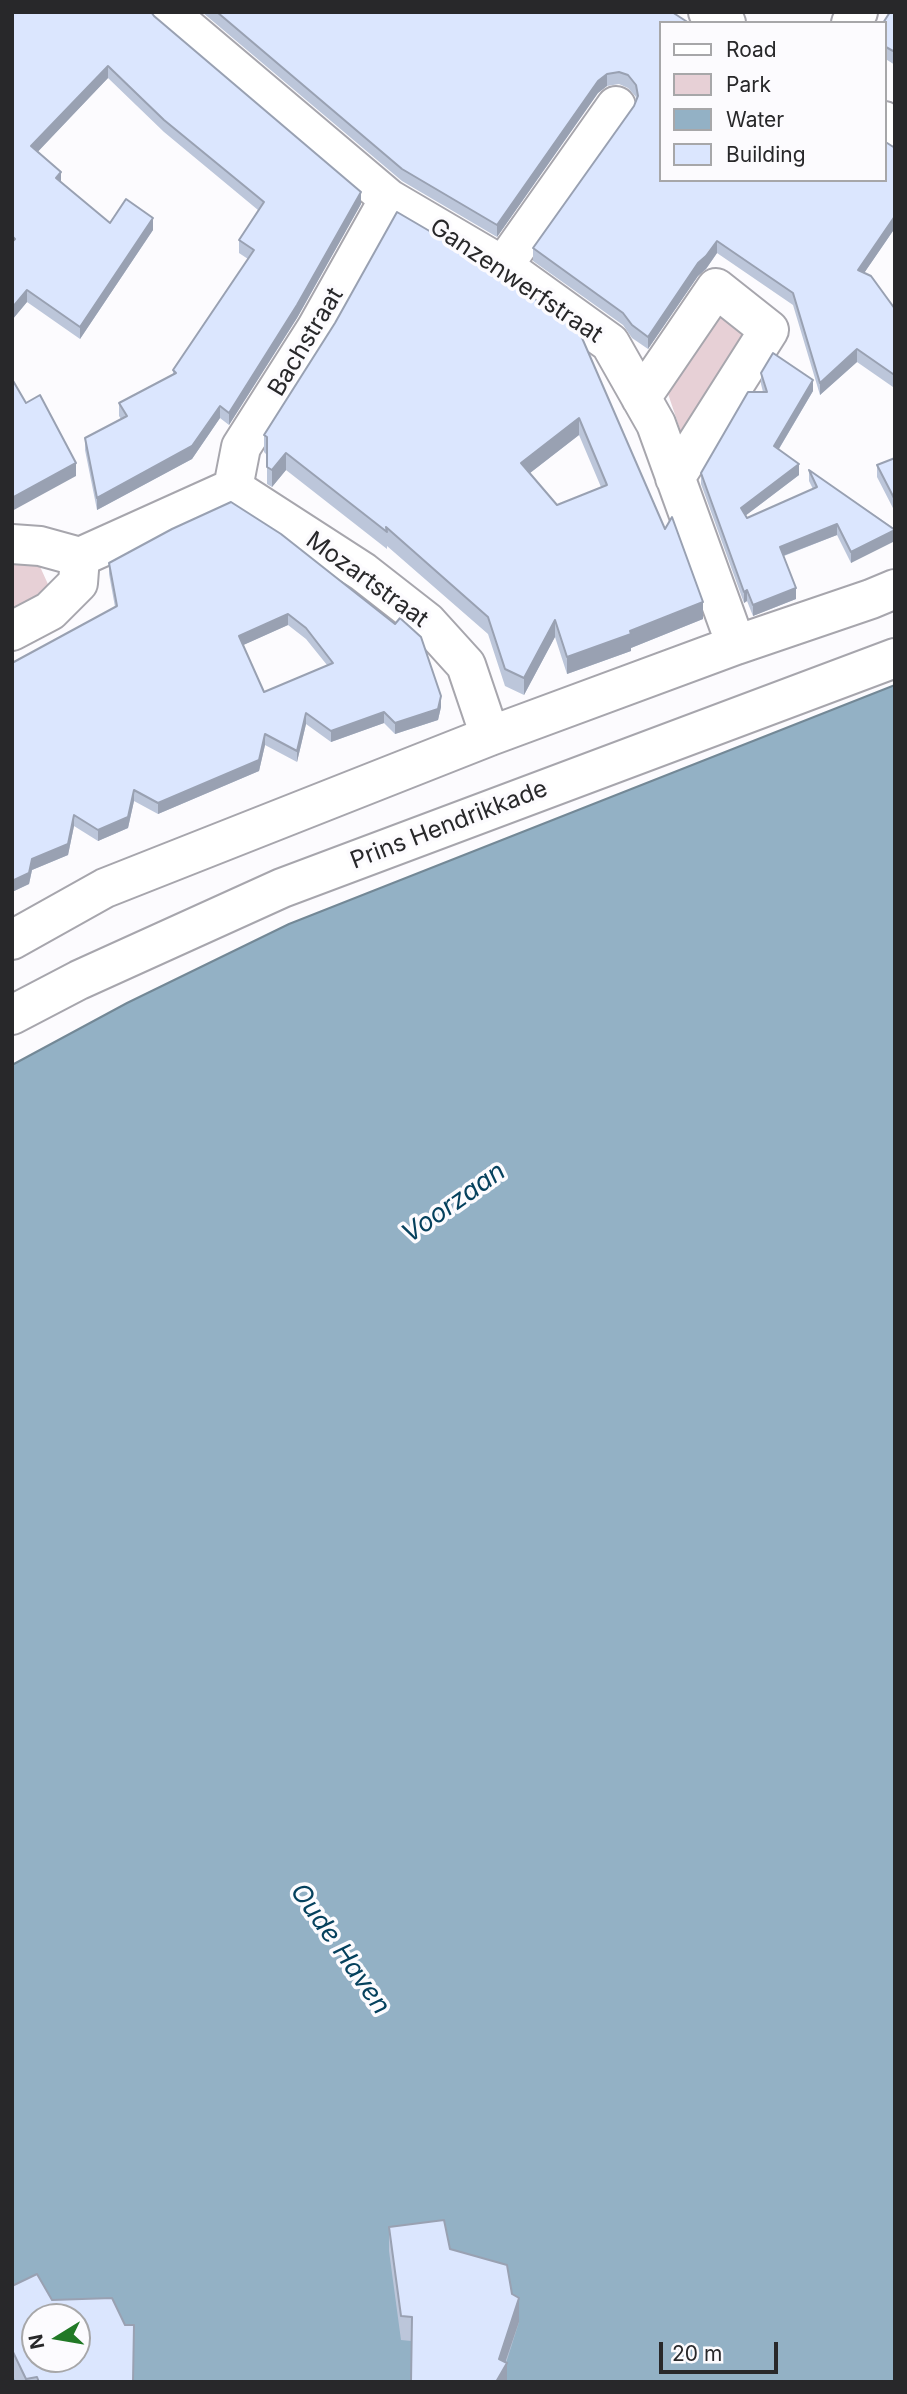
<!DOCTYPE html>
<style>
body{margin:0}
#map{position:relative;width:907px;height:2394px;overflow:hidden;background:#fcfbfe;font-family:Inter,sans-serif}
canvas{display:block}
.frame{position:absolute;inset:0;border:14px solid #28282a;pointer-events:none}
.legend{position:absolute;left:659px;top:21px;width:228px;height:161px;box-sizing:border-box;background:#fcfbfe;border:2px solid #a7a7a9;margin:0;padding:9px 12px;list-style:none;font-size:21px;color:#28282a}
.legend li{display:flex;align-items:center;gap:14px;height:35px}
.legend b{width:35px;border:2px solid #a7a7a9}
.north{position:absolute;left:21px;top:2303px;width:70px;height:70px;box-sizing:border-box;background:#fcfbfe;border:2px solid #a7a7a9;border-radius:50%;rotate:259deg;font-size:19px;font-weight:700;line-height:28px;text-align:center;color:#28282a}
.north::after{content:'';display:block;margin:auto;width:24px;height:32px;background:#217926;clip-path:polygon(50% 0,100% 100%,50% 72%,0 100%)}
.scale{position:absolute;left:659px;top:2342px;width:119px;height:32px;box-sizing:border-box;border:4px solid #28282a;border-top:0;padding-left:9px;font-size:21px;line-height:24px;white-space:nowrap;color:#28282a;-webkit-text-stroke:5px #fcfbfe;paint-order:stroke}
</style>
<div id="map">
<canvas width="907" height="2394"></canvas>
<div class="frame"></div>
<ul class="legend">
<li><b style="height:9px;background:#fff"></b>Road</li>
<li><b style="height:19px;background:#e7d0d6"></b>Park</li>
<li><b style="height:19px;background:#93b1c5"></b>Water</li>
<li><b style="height:19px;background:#dbe6fe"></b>Building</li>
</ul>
<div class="north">N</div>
<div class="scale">20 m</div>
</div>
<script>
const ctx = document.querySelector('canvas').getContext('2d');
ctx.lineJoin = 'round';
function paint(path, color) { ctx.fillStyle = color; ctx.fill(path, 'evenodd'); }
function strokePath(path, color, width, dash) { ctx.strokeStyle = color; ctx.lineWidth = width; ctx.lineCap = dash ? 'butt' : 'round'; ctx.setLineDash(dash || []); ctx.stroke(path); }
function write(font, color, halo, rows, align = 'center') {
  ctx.font = font + ' Inter,sans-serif'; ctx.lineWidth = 7; ctx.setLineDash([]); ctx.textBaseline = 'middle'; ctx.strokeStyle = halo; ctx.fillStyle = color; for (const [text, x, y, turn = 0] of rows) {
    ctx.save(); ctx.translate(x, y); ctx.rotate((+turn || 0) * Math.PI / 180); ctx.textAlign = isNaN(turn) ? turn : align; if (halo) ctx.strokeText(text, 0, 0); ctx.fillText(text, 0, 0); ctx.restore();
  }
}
const green = new Path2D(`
 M 714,300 L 757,333 L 686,447 L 663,379 Z
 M 37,560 L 52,593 L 12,619 L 12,564 Z`);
const water = new Path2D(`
 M 895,685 L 895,2382 L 12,2382 L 12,1065 L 127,1003 L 289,924 ZM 35,2317 L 77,2317 L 77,2359 L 35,2359 Z`);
const minor = new Path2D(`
 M 168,12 L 389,199 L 503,266 L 610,343 L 656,424 L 736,645
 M 708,12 L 726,23
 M 851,23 L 858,12
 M 884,121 L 895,128
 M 503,266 L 616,106
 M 641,398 L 716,288 L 769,330 L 675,478
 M 233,488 L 363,572 L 427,622 L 466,665 L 490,736
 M 233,488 L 241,447 L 316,329 L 389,199
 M 12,544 L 40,546 L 80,557 L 233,488
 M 12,631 L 50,611 L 78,583 L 80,557
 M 12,940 L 105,888 L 490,736 L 736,645 L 871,599 L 895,589
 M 12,1015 L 79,980 L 282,888 L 895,658`);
const wall = new Path2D(`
 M 12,12 L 154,16 L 361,204 L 297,318 L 229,425 L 220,418 L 192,459 L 97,510 L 85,450 L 85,438 L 121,419 L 119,416 L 119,403 L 173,375 L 173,370 L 248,259 L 239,253 L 239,240 L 258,210 L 164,132 L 108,78 L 37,152 L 61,182 L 110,223 L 153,230 L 80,339 L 27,302 L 12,320 Z
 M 202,12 L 672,12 L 895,148 L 895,228 L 864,273 L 895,309 L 895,384 L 893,387 L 857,362 L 820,395 L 793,305 L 717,253 L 706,269 L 698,276 L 648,349 L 632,338 L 623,325 L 533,261 L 533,248 L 634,106 L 636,97 L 628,88 L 619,84 L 607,86 L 598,93 L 497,237 L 402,181 Z
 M 895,12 L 895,65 L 884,58 L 884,23 Z
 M 491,267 L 703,619 L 631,648 L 631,651 L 567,674 L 555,637 L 524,695 L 505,686 L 488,634 L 387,546 L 387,549 L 286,470 L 272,487 L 267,484 L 267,455 L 264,452 L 264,435 ZM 579,435 L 601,487 L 557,505 L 530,473 Z
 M 761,373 L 813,391 L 779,449 L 799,475 L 745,516 L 747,518 L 813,489 L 809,481 L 809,470 L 895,529 L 851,563 L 837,535 L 784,556 L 796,599 L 753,616 L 747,601 L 744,603 L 701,484 L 701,473 L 763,392 L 761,384 Z
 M 895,458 L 895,512 L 877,477 L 877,465 Z
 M 172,529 L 441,707 L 438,720 L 395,734 L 384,723 L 331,742 L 306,724 L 297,762 L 265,745 L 259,771 L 158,814 L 134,801 L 128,828 L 98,841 L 74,826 L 68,855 L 32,870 L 29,884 L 12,892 L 115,607 L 109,574 L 109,563 ZM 288,625 L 306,639 L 327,665 L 264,692 L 243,645 Z
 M 389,2227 L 450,2249 L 512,2294 L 519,2322 L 506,2363 L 507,2382 L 411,2341 L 401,2340 L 389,2251 Z
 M 12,2286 L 52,2300 L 133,2382 L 16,2382 L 12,2374 Z`);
const shadedWall = new Path2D(`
 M 108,66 L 108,78 L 31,159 L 31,146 Z
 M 607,74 L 607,86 L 598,93 L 497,237 L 497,225 L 598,81 Z
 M 61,172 L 61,184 L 56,178 Z
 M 361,192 L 361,204 L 297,318 L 229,425 L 229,413 Z
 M 895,216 L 895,228 L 858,282 L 858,270 Z
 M 153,218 L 153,230 L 80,339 L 80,327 Z
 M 717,241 L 717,253 L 706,269 L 698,276 L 648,349 L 648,337 L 698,263 Z
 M 27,290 L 27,302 L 12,320 L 12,308 Z
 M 857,349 L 857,362 L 820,395 L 820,383 Z
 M 895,372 L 895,384 L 893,387 L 893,374 Z
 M 813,380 L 813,391 L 774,457 L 774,446 Z
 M 220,406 L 220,418 L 192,459 L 97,510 L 97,498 Z
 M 579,418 L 579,435 L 521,480 L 521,463 Z
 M 286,453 L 286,470 L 272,487 L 272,470 Z
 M 76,463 L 76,476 L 12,511 L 12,498 Z
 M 799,464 L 799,475 L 741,519 L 741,508 Z
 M 837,524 L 837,535 L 780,557 L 780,547 Z
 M 895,530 L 895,541 L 851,563 L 851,552 Z
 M 796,588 L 796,599 L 753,616 L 753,605 Z
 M 747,590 L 747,601 L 744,603 L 744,592 Z
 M 703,602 L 703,619 L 631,648 L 631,651 L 567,674 L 567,657 Z
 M 288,614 L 288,625 L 239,647 L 239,636 Z
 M 555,620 L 555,637 L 524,695 L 524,678 Z
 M 441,696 L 441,707 L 438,720 L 395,734 L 395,723 Z
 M 384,712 L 384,723 L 331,742 L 331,731 Z
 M 306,713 L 306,724 L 297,762 L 297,751 Z
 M 265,734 L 265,745 L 259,771 L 158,814 L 158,803 Z
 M 134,790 L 134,801 L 128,828 L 98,841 L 98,830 Z
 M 74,815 L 74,826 L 68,855 L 32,870 L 29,884 L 12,892 L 12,881 Z
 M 519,2298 L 519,2322 L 503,2369 L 507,2363 L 507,2382 L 496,2382 L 499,2359 Z`);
const building = new Path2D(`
 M 12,12 L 151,12 L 154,16 L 361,192 L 297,305 L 229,413 L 220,406 L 192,446 L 97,498 L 85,438 L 127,416 L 119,403 L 176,373 L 173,370 L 254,250 L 239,240 L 264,202 L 164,120 L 108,66 L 31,146 L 61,172 L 56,178 L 110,223 L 126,199 L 153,218 L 80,327 L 27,290 L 12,308 L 12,242 L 15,239 L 12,236 Z
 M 217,12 L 672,12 L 689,23 L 660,23 L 660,180 L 884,180 L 884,141 L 895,148 L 895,216 L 858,270 L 871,276 L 895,309 L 895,372 L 893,374 L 857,349 L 820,383 L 793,293 L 717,241 L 706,256 L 698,263 L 648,337 L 632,325 L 623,313 L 533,248 L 634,106 L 638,96 L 636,85 L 628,75 L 619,72 L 607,74 L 598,81 L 497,225 L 402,169 Z
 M 890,12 L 895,12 L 895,52 L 884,46 L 884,23 L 883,23 Z
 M 397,212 L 491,267 L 579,331 L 665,529 L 672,517 L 703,602 L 630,631 L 631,634 L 567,657 L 555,620 L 524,678 L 505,669 L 488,617 L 386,527 L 387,532 L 286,453 L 272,470 L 267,467 L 267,437 L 264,435 L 335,323 ZM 579,418 L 607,485 L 557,505 L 521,463 Z
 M 773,353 L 813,380 L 774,446 L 799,464 L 741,508 L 747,518 L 817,487 L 809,470 L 895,530 L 851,552 L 837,524 L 780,547 L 796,588 L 753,605 L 747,590 L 744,592 L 701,473 L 748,392 L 767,392 L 761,373 Z
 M 12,379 L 26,403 L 40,395 L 76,463 L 12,498 Z
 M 895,458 L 895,500 L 877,465 Z
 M 231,502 L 281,534 L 395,624 L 400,618 L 421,637 L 441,696 L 438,709 L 395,723 L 384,712 L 331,731 L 306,713 L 297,751 L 265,734 L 259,760 L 158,803 L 134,790 L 128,817 L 98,830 L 74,815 L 68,844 L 32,859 L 29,873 L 12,881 L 12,663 L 117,606 L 109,563 L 172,529 ZM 288,614 L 306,628 L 333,663 L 264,692 L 239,636 Z
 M 444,2220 L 450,2249 L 507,2265 L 512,2294 L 519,2298 L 499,2359 L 507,2363 L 496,2382 L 411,2382 L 412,2317 L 401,2316 L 389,2227 Z
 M 37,2274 L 52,2300 L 112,2298 L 125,2325 L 134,2325 L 133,2382 L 39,2382 L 37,2377 L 26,2379 L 12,2350 L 12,2286 ZM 35,2317 L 77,2317 L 77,2359 L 35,2359 Z`);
const streetNames = [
 ["Ganzenwerfstraat",516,281,34],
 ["Bachstraat",306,342,-59],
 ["Mozartstraat",367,580,36],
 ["Prins Hendrikkade",449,825,-21]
];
const waterNames = [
 ["Voorzaan",454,1203,-35],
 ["Oude Haven",340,1949,55]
];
paint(green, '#e7d0d6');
paint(water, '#93b1c5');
strokePath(water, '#738896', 2);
strokePath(minor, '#a7a6ad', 42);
strokePath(minor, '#fff', 38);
paint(wall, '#bcc6da');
paint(shadedWall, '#99a1b2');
paint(building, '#dbe6fe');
strokePath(building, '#99a1b2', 2);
write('24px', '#28282a', '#fcfbfe', streetNames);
write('italic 26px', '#05415d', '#fcfbfe', waterNames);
</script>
